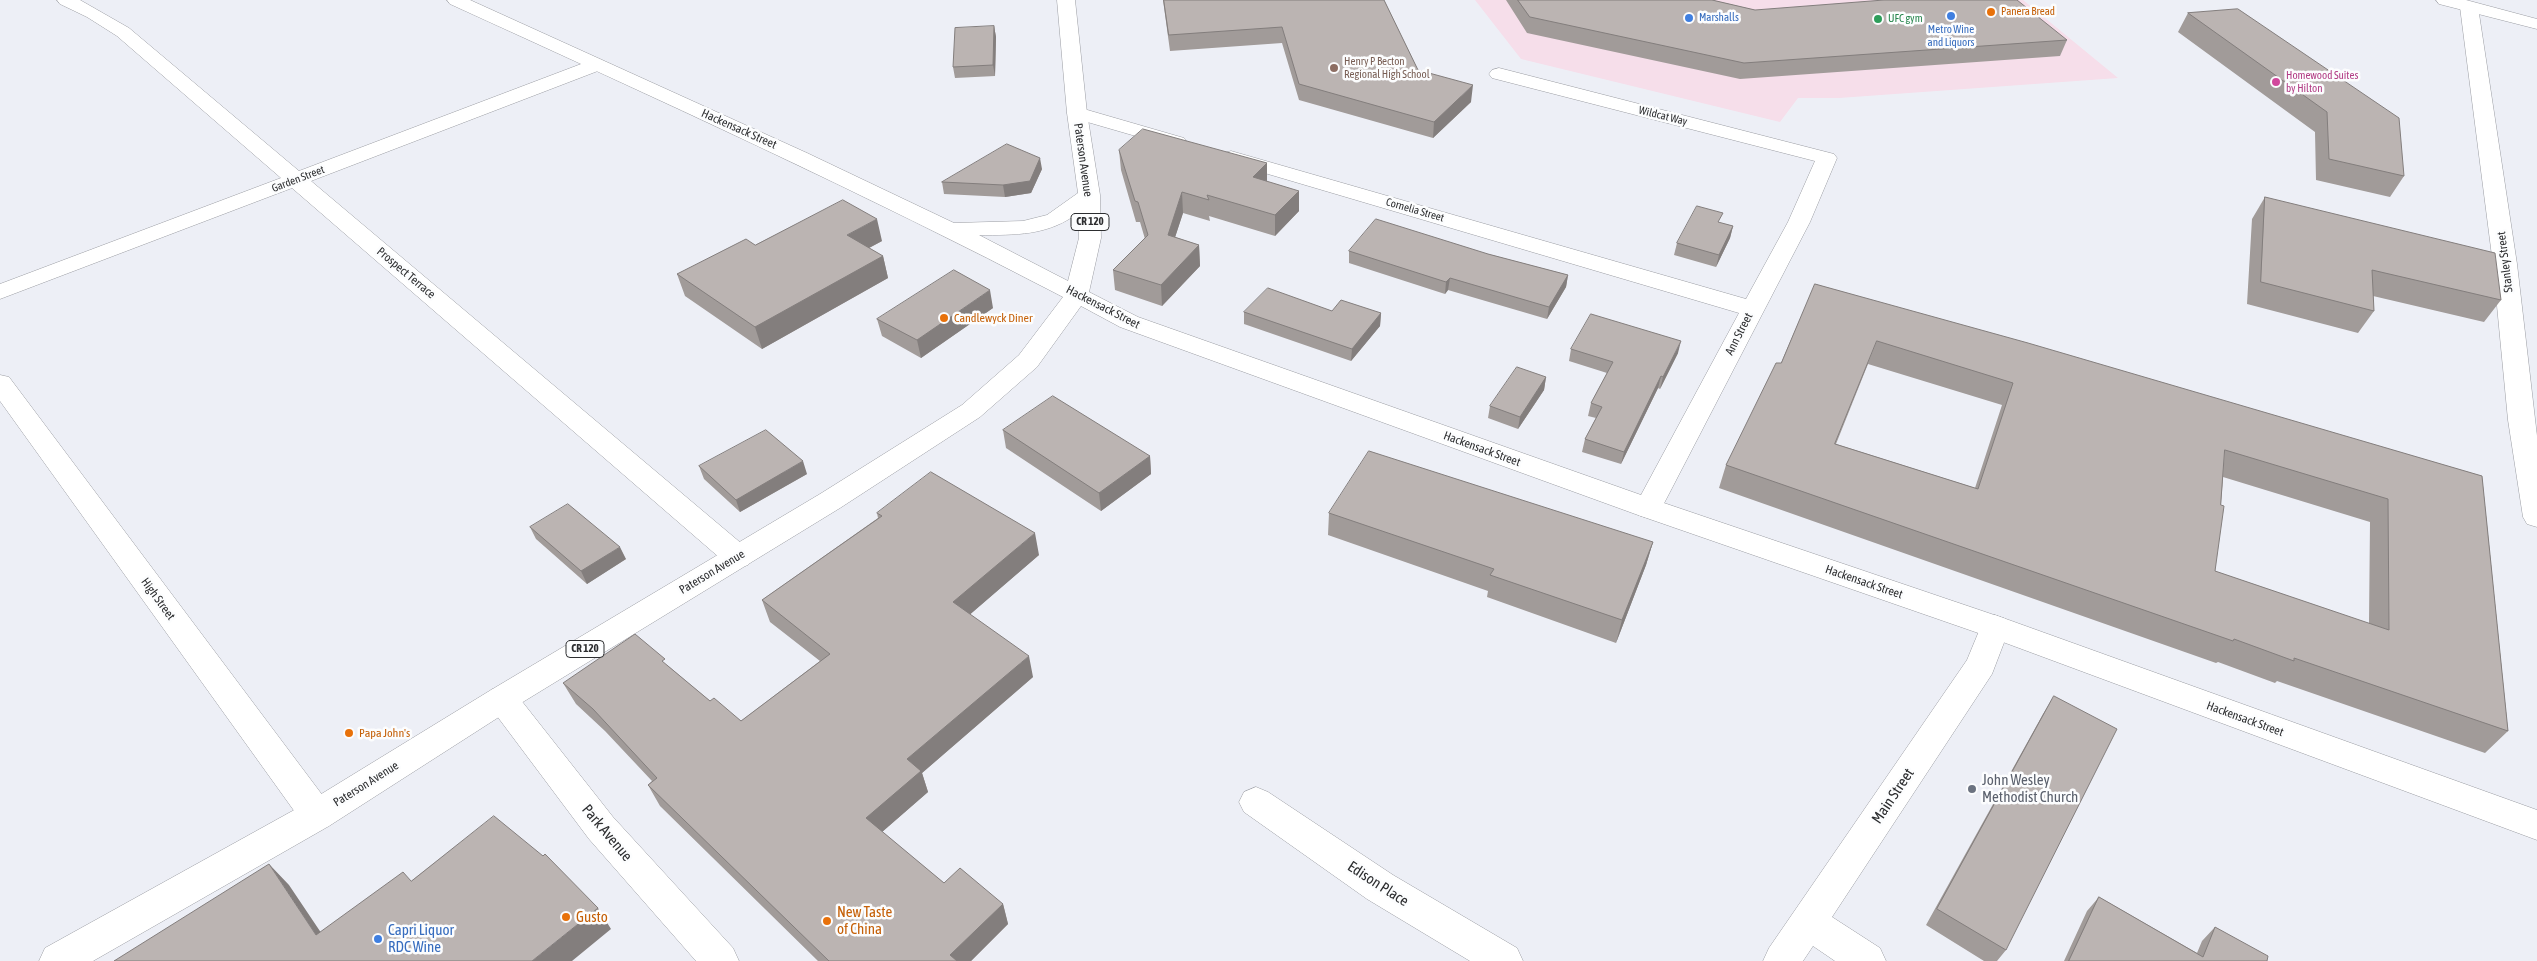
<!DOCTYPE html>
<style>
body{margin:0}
canvas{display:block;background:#edeff6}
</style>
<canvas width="2537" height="961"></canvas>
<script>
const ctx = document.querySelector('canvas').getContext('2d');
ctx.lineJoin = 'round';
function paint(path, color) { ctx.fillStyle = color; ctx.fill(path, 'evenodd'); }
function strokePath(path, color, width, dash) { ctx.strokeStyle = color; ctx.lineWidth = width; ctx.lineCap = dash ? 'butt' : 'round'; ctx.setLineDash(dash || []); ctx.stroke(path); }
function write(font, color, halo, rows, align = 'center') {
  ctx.font = font + ' "Asap Condensed",sans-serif'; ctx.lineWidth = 5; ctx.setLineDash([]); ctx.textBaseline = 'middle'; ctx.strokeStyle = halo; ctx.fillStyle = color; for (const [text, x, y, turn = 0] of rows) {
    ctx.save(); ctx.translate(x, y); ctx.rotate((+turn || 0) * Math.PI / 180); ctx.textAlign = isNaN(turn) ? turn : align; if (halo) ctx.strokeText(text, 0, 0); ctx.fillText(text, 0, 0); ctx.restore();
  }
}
const commercial = new Path2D(`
 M 1475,0 L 2023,0 L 2118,78 L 1839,98 L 1798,98 L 1780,122 L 1521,59 Z`);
const minor = new Path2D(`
 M 57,0 L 80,0 L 129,28 L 299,171 L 589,61 L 603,61 L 605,65 L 603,69 L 311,181 L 748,549 L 753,557 L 748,565 L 738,568 L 728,565 L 292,188 L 0,299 L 0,284 L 281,178 L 117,36 L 87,17 L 60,4 Z
 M 2469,2 L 2475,3 L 2478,7 L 2517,264 L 2537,436 L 2537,527 L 2527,524 L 2523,517 L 2508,420 L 2493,264 L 2460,7 L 2463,3 Z
 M 1499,68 L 1834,154 L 1837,158 L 1810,222 L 1658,515 L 1648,518 L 1638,515 L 1634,508 L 1739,313 L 1224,161 L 1221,157 L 1224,153 L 1231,151 L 1238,153 L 1746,299 L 1788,222 L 1815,161 L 1492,78 L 1489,74 L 1492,70 Z
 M 1077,107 L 1184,138 L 1187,142 L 1184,146 L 1177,148 L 1070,117 L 1067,113 L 1070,109 Z
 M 0,375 L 9,377 L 329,804 L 334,815 L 329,826 L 317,830 L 305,826 L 0,401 Z
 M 1995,615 L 2006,619 L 2010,627 L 1992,674 L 1832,917 L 1880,948 L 1886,961 L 1835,961 L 1813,946 L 1803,961 L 1763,961 L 1769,948 L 1967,660 L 1984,619 Z
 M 502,686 L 513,690 L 613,817 L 733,948 L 739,961 L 696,961 L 589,839 L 491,708 L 486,699 L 491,690 Z
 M 1256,787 L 1268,792 L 1393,875 L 1517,948 L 1523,961 L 1470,961 L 1367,899 L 1244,812 L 1239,802 L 1244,792 Z`);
const major = new Path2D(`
 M 447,0 L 470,0 L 807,153 L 954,223 L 1023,221 L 1047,215 L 1078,193 L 1067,113 L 1057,0 L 1075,0 L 1087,113 L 1100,195 L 1101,238 L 1089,292 L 1138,317 L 1658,501 L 2006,619 L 2537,810 L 2537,840 L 1984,635 L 1638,515 L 1120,327 L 1081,306 L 1037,367 L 980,417 L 840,508 L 513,708 L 329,826 L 93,961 L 39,961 L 45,948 L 305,804 L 491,690 L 820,494 L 962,405 L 1019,355 L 1063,297 C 862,192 656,98 450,4 ZM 1078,213 L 1079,238 L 1068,281 L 979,235 C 1015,235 1048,236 1078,213 Z`);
const highway = new Path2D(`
 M 2436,0 L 2466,0 L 2537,19 L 2537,29 L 2439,4 Z`);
const wall = new Path2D(`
 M 1163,0 L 1384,0 L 1418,70 L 1471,102 L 1433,138 L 1299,100 L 1282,43 L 1170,51 Z
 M 1506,0 L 1712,0 L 1755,10 L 2067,40 L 2060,56 L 1740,79 L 1527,33 Z
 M 2238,9 L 2404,176 L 2390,197 L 2316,180 L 2315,132 L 2178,32 L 2188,13 Z
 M 994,26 L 996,37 L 995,76 L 955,78 L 953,67 Z
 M 1119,150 L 1267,163 L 1267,181 L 1299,211 L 1275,236 L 1209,216 L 1210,221 L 1183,213 L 1175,237 L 1199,245 L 1200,266 L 1162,306 L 1115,290 L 1113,270 L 1145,239 L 1140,222 L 1136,222 L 1121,170 Z
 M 1042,169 L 1031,193 L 1005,197 L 944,194 L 942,182 Z
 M 2265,197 L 2501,300 L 2484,322 L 2373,296 L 2374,311 L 2358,333 L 2247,304 L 2252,219 Z
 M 1720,223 L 1733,226 L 1730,238 L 1716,267 L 1674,255 L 1677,243 Z
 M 882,241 L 869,248 L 883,256 L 888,278 L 762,349 L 685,296 L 677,274 L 755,245 Z
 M 1349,251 L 1488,254 L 1568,275 L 1566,287 L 1547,319 L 1448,290 L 1445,294 L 1349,263 Z
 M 1815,284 L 2482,476 L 2508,731 L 2485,753 L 2277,681 L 2275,683 L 2218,662 L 2216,663 L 1719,488 L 1726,465 L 1781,363 ZM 1868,364 L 2002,405 L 1975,488 L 1836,444 ZM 2223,477 L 2370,522 L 2369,624 L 2215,571 Z
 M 993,308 L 921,358 L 882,336 L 877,319 Z
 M 1244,312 L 1381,313 L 1380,326 L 1351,361 L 1244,324 Z
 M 1571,349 L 1678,353 L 1660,389 L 1658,388 L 1621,464 L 1582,452 L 1585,439 L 1596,418 L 1588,416 L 1591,403 L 1607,373 L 1569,361 Z
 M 1546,377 L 1544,390 L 1518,429 L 1488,418 L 1490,406 Z
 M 1003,430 L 1150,456 L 1151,474 L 1101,511 L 1006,448 Z
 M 699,466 L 807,474 L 740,512 L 704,479 Z
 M 877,513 L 1039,555 L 970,614 L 1033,677 L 922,773 L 928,792 L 882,832 L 944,883 L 1003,904 L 1008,924 L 971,961 L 818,961 L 660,806 L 648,785 L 652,781 L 605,731 L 576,704 L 563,683 L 667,665 L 710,701 L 741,721 L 820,661 L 770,622 L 762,600 L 878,518 Z
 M 1329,513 L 1653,542 L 1646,565 L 1616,643 L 1487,597 L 1488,591 L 1328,535 Z
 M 530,527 L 626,559 L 587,584 L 536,539 Z
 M 2054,696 L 2006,950 L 1997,961 L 1984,961 L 1926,925 L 2043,714 Z
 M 2099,897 L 2197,953 L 2202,941 L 2215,927 L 2267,961 L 2064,961 L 2087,911 Z`);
const shadedWall = new Path2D(`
 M 994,26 L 996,37 L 995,76 L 993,65 Z
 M 1473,85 L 1471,102 L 1433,138 L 1434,122 Z
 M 1040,158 L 1042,169 L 1031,193 L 1005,197 L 1003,185 Z
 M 1267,163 L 1267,184 L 1253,177 Z
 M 1299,191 L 1299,211 L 1275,236 L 1275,215 Z
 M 1182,192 L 1183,213 L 1169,256 L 1168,235 Z
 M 877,219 L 882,241 L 852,257 L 847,235 Z
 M 1733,226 L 1730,238 L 1716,267 L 1719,255 Z
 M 1199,245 L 1200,266 L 1162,306 L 1161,285 Z
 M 883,256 L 888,278 L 762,349 L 755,327 Z
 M 1568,275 L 1566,287 L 1547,319 L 1549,307 Z
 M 1450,278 L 1448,290 L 1445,294 L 1446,282 Z
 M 990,290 L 993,308 L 921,358 L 917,340 Z
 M 1381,313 L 1380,326 L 1351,361 L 1352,349 Z
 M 1681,341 L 1678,353 L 1660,389 L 1663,377 Z
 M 1661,376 L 1658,388 L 1621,464 L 1624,452 Z
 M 1546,377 L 1544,390 L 1518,429 L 1520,417 Z
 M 1150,456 L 1151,474 L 1101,511 L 1099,493 Z
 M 803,461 L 807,474 L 740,512 L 736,500 Z
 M 1035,533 L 1039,555 L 959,624 L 953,602 Z
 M 1653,542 L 1646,565 L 1616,643 L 1622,620 Z
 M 620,547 L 626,559 L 587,584 L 581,571 Z
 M 1029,656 L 1033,677 L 922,773 L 928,792 L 874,839 L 866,818 L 907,759 Z
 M 269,864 L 289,885 L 336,955 L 316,935 Z
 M 1003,904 L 1008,924 L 971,961 L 952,961 L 950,955 Z
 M 598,908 L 611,929 L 572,961 L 532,961 Z`);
const building = new Path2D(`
 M 1164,0 L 1384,0 L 1418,70 L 1473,85 L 1434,122 L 1299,84 L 1282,27 L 1169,35 Z
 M 1518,0 L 1712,0 L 1755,10 L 1884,0 L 2017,0 L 2067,40 L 1744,63 L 1530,17 Z
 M 2238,9 L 2399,118 L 2404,176 L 2329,159 L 2327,112 L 2188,13 Z
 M 994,26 L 993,65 L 953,67 L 955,28 Z
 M 1143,129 L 1267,163 L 1253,177 L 1299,191 L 1275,215 L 1207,195 L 1209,200 L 1182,192 L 1168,235 L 1199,245 L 1161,285 L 1113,270 L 1148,235 L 1138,202 L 1135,201 L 1119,150 Z
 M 1007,144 L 1040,158 L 1030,181 L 1003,185 L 942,182 Z
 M 2265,197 L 2495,253 L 2501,300 L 2372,270 L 2374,311 L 2261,282 Z
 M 843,200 L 877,219 L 847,235 L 883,256 L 755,327 L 677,274 L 746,239 L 755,245 Z
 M 1697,206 L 1723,213 L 1718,222 L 1733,226 L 1719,255 L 1677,243 Z
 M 1376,219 L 1488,254 L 1568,275 L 1549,307 L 1450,278 L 1446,282 L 1349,251 Z
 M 954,270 L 990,290 L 917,340 L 877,319 Z
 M 1815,284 L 2028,343 L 2482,476 L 2508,731 L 2294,658 L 2294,661 L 2234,639 L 2233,641 L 1726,465 L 1776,363 L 1781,363 ZM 1877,341 L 2013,383 L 1978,489 L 1835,444 ZM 2225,450 L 2388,499 L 2389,630 L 2215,571 L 2224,506 L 2221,505 Z
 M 1268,288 L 1332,311 L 1341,300 L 1381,313 L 1352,349 L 1244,312 Z
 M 1591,314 L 1681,341 L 1663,377 L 1661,376 L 1624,452 L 1585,439 L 1602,407 L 1591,403 L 1613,362 L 1571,349 Z
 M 1517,367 L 1546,377 L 1520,417 L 1490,406 Z
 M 1053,396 L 1150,456 L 1099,493 L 1003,430 Z
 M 766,430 L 803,461 L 736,500 L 699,466 Z
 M 1369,451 L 1653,542 L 1622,620 L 1490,575 L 1494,569 L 1329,513 Z
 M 931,472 L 1035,533 L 953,602 L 1029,656 L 907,759 L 921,771 L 866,818 L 944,883 L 960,868 L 1003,904 L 950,955 L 957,961 L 829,961 L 648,785 L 657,778 L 593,709 L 563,683 L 635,634 L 665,659 L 662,661 L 710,701 L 714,698 L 741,721 L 830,654 L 762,600 L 882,516 L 877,513 Z
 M 568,504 L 620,547 L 581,571 L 530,527 Z
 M 2054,696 L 2117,729 L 2006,950 L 1937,909 Z
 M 494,816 L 543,856 L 545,854 L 598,908 L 532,961 L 114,961 L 269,864 L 316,935 L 403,872 L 411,881 Z
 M 2099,897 L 2203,957 L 2215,927 L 2268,956 L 2267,961 L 2069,961 Z`);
const markers = [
 [1991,12,5,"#e8710a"],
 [1951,16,5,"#3f7fe0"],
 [1689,18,5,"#3f7fe0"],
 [1878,19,5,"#2e9e5b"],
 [1334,68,5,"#8d6e63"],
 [2276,82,5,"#d1479c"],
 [944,318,5,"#e8710a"],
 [349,733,5,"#e8710a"],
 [1972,789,5,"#6b7280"],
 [566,917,5,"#e8710a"],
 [827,921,5,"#e8710a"],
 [378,939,5,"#3f7fe0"]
];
const farFoodnames = [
 ["Panera Bread",2001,12]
];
const farShopnames = [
 ["Marshalls",1699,18],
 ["Metro Wine",1951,30,"center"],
 ["and Liquors",1951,43,"center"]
];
const farLeisurenames = [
 ["UFC gym",1888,19]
];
const farEducationnames = [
 ["Henry P Becton",1344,62],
 ["Regional High School",1344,75]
];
const farHotelnames = [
 ["Homewood Suites",2286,76],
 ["by Hilton",2286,89]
];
const farStreetnames = [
 ["Wildcat Way",1663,116,14],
 ["Garden Street",298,179,-21],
 ["Cornelia Street",1415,210,16]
];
const shields = [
 [1090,222,38],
 [585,649,38]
];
const shieldNames = [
 ["CR 120",1090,222],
 ["CR 120",585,649]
];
const streetNames = [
 ["Hackensack Street",739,129,24],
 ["Paterson Avenue",1083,160,82],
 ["Stanley Street",2505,262,-97],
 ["Prospect Terrace",406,273,40],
 ["Hackensack Street",1103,307,27],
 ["Ann Street",1739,334,-63],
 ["Hackensack Street",1482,449,20],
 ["Paterson Avenue",712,572,-31],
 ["Hackensack Street",1864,582,19],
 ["High Street",158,599,54],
 ["Hackensack Street",2245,719,20],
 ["Paterson Avenue",366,784,-32]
];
const foodNames = [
 ["Candlewyck Diner",954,318],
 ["Papa John's",359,733]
];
const nearWorshipnames = [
 ["John Wesley",1982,780],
 ["Methodist Church",1982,797]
];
const nearStreetnames = [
 ["Main Street",1893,796,-56],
 ["Park Avenue",607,833,50],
 ["Edison Place",1378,884,33]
];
const nearFoodnames = [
 ["New Taste",837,912],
 ["of China",837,929],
 ["Gusto",576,917]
];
const nearShopnames = [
 ["Capri Liquor",388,930],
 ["RDC Wine",388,947]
];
paint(commercial, '#f6deea');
strokePath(minor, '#9b9da3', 1);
strokePath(major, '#9b9da3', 1);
strokePath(highway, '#9b9da3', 1);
paint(minor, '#fff');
paint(major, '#fff');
paint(highway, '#fff');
paint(wall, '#a19b99');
paint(shadedWall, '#837e7d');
paint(building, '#bbb4b2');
strokePath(building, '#837e7d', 1);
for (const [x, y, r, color] of markers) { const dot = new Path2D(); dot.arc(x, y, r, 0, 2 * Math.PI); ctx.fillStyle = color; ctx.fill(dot); strokePath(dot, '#fcfdfe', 2); }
write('11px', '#c56008', '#fcfdfe', farFoodnames, 'left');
write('11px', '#366cbe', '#fcfdfe', farShopnames, 'left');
write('11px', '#27864d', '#fcfdfe', farLeisurenames, 'left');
write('11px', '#785e54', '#fcfdfe', farEducationnames, 'left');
write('11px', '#b23c85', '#fcfdfe', farHotelnames, 'left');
write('11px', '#2d2e30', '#fcfdfe', farStreetnames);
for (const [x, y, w] of shields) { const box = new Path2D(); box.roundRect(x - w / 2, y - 8.5, w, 17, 4); ctx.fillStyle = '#fcfdfe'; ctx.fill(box); strokePath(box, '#2d2e30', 1); }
write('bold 11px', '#2d2e30', null, shieldNames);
write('12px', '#2d2e30', '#fcfdfe', streetNames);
write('12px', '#c56008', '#fcfdfe', foodNames, 'left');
write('15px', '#5b616d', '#fcfdfe', nearWorshipnames, 'left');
write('15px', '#2d2e30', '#fcfdfe', nearStreetnames);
write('15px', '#c56008', '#fcfdfe', nearFoodnames, 'left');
write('15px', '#366cbe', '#fcfdfe', nearShopnames, 'left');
</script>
